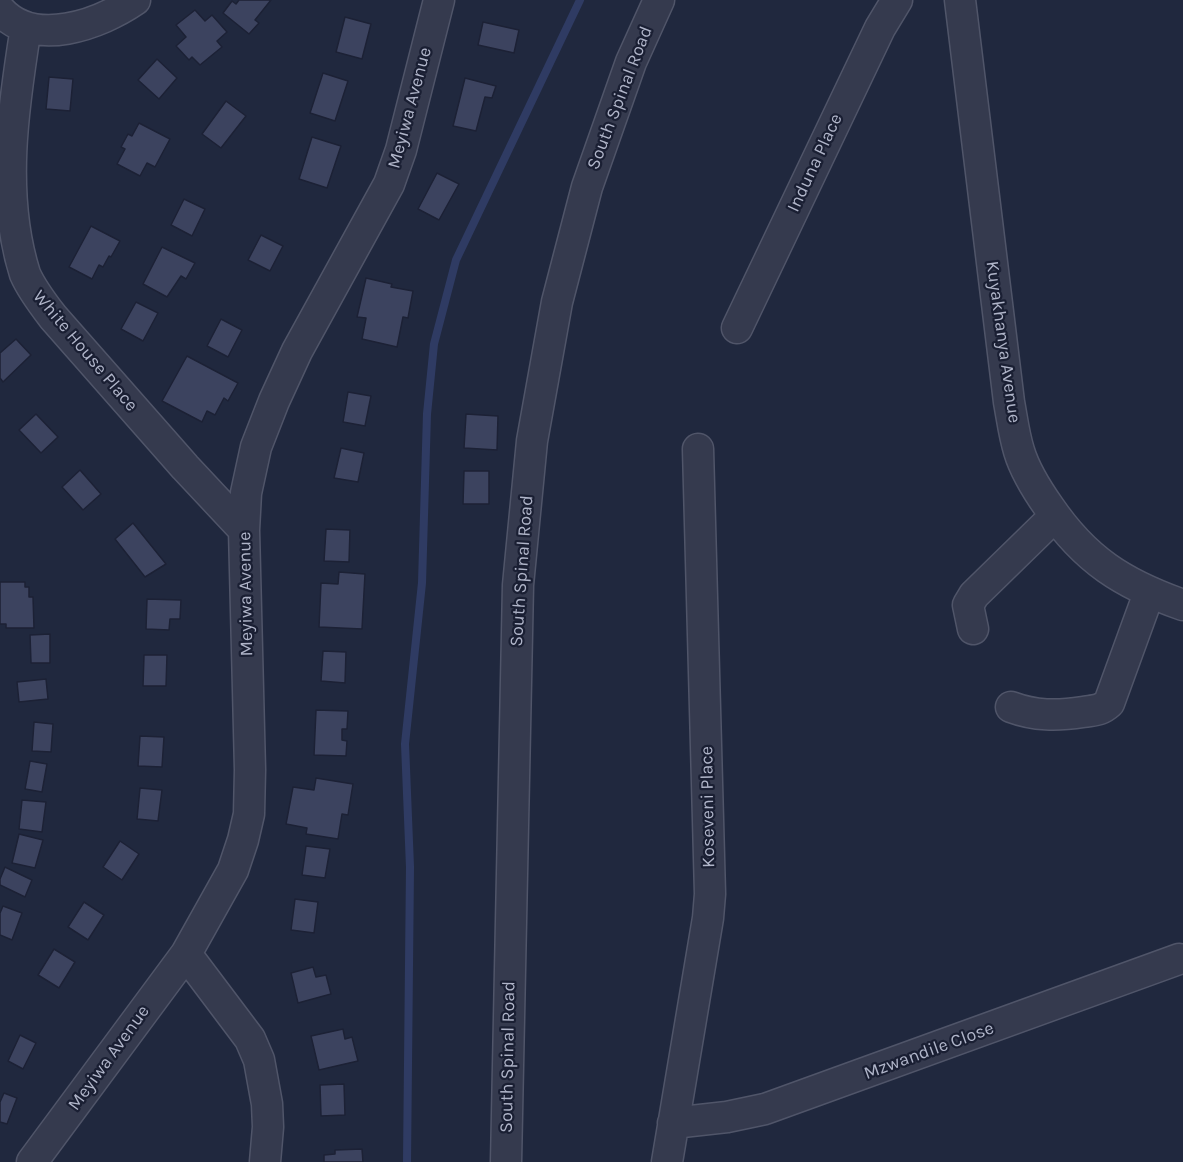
<!DOCTYPE html>
<style>
body{margin:0}
canvas{display:block;background:#20283e}
</style>
<canvas width="1183" height="1162"></canvas>
<script>
const ctx = document.querySelector('canvas').getContext('2d');
ctx.lineJoin = 'round';
function strokePath(path, color, width, dash) { ctx.strokeStyle = color; ctx.lineWidth = width; ctx.lineCap = dash ? 'butt' : 'round'; ctx.setLineDash(dash || []); ctx.stroke(path); }
function paint(path, color) { ctx.fillStyle = color; ctx.fill(path, 'evenodd'); }
function write(font, color, halo, rows, align = 'center') {
  ctx.font = font + ' Karla,sans-serif'; ctx.lineWidth = 4.5; ctx.setLineDash([]); ctx.textBaseline = 'middle'; ctx.strokeStyle = halo; ctx.fillStyle = color; for (const [text, x, y, turn = 0] of rows) {
    ctx.save(); ctx.translate(x, y); ctx.rotate((+turn || 0) * Math.PI / 180); ctx.textAlign = isNaN(turn) ? turn : align; if (halo) ctx.strokeText(text, 0, 0); ctx.fillText(text, 0, 0); ctx.restore();
  }
}
const stream = new Path2D(`
 M 407,1162 L 410,867 L 405,744 L 422,583 L 427,414 L 434,344 L 456,260 L 580,0`);
const building = new Path2D(`
 M 239,0 L 271,0 L 255,20 L 259,23 L 249,34 L 223,13 L 232,1 L 236,4 Z
 M 195,10 L 205,21 L 212,15 L 227,32 L 217,41 L 222,47 L 200,65 L 192,57 L 189,60 L 176,46 L 186,37 L 176,25 Z
 M 345,17 L 371,24 L 362,59 L 336,52 Z
 M 483,22 L 519,30 L 514,53 L 478,45 Z
 M 157,59 L 177,78 L 159,99 L 138,80 Z
 M 323,73 L 348,81 L 335,121 L 310,113 Z
 M 49,77 L 73,79 L 70,111 L 46,109 Z
 M 465,78 L 496,86 L 492,98 L 485,97 L 476,131 L 453,126 Z
 M 226,101 L 246,116 L 221,148 L 202,134 Z
 M 139,123 L 170,139 L 155,167 L 147,163 L 140,176 L 117,164 L 125,149 L 121,147 L 128,134 L 132,136 Z
 M 312,137 L 341,146 L 327,188 L 299,179 Z
 M 437,173 L 459,184 L 439,220 L 418,209 Z
 M 184,199 L 205,209 L 192,236 L 171,225 Z
 M 91,226 L 120,241 L 111,257 L 109,256 L 103,267 L 99,265 L 92,279 L 69,267 Z
 M 261,235 L 283,246 L 270,271 L 248,260 Z
 M 162,247 L 195,263 L 186,279 L 181,276 L 167,297 L 143,284 Z
 M 366,278 L 392,284 L 391,287 L 413,291 L 408,318 L 403,317 L 397,347 L 362,339 L 366,318 L 357,317 Z
 M 136,302 L 158,313 L 143,341 L 121,329 Z
 M 221,319 L 242,330 L 228,357 L 207,346 Z
 M 16,339 L 31,355 L 3,382 L 0,378 L 0,353 Z
 M 187,356 L 238,383 L 228,401 L 224,398 L 215,415 L 207,411 L 202,422 L 162,401 Z
 M 348,392 L 371,396 L 365,426 L 343,422 Z
 M 36,414 L 58,437 L 41,453 L 19,430 Z
 M 466,414 L 498,416 L 497,450 L 464,448 Z
 M 341,448 L 364,453 L 358,482 L 334,478 Z
 M 80,470 L 101,494 L 83,510 L 62,487 Z
 M 464,471 L 489,471 L 489,504 L 463,504 Z
 M 133,523 L 166,564 L 145,577 L 115,539 Z
 M 326,529 L 350,530 L 349,562 L 324,561 Z
 M 339,572 L 365,574 L 362,629 L 319,627 L 321,583 L 338,584 Z
 M 0,582 L 25,582 L 25,587 L 29,587 L 29,597 L 33,597 L 34,628 L 6,628 L 6,624 L 0,624 Z
 M 147,599 L 181,600 L 180,619 L 170,619 L 169,630 L 146,629 Z
 M 50,634 L 50,663 L 31,663 L 30,635 Z
 M 323,651 L 346,652 L 345,683 L 321,681 Z
 M 144,655 L 167,655 L 166,686 L 143,686 Z
 M 46,679 L 48,699 L 19,702 L 17,682 Z
 M 316,710 L 348,711 L 347,729 L 342,729 L 342,740 L 347,741 L 346,756 L 314,755 Z
 M 34,722 L 53,724 L 51,752 L 32,751 Z
 M 140,736 L 164,737 L 162,767 L 138,766 Z
 M 30,761 L 47,764 L 42,792 L 25,789 Z
 M 316,778 L 353,784 L 348,815 L 342,814 L 338,839 L 306,834 L 307,828 L 286,824 L 293,787 L 314,790 Z
 M 140,788 L 162,790 L 158,821 L 137,819 Z
 M 22,800 L 46,802 L 42,832 L 19,829 Z
 M 19,834 L 43,840 L 35,868 L 12,863 Z
 M 120,841 L 139,854 L 122,880 L 103,867 Z
 M 306,846 L 330,849 L 325,878 L 302,875 Z
 M 5,867 L 32,880 L 25,897 L 0,885 L 0,879 Z
 M 295,899 L 318,902 L 314,933 L 291,930 Z
 M 84,902 L 104,915 L 88,940 L 68,927 Z
 M 3,906 L 22,913 L 12,940 L 0,935 L 0,913 Z
 M 54,949 L 75,962 L 59,988 L 38,975 Z
 M 313,967 L 316,977 L 326,975 L 331,994 L 298,1003 L 291,973 Z
 M 343,1029 L 345,1039 L 352,1037 L 358,1061 L 319,1070 L 311,1036 Z
 M 20,1035 L 36,1043 L 23,1069 L 8,1061 Z
 M 344,1084 L 345,1115 L 321,1116 L 320,1085 Z
 M 4,1093 L 17,1098 L 7,1124 L 0,1122 L 0,1102 Z
 M 362,1149 L 363,1162 L 324,1162 L 324,1155 L 335,1154 L 335,1150 Z`);
const minor = new Path2D(`
 M 960,0 L 1009,402 C 1012,418 1014,435 1019,451 C 1025,471 1037,490 1049,507 C 1085,560 1123,584 1183,605
 M 0,10 C 34,49 100,24 135,0
 M 26,27 C 13,108 0,195 25,274 C 32,290 43,304 53,317 L 185,467 L 244,530
 M 737,328 L 880,28 L 897,0
 M 973,629 L 968,605 L 974,595 L 1055,516
 M 1011,707 C 1035,716 1057,716 1083,712 C 1095,710 1100,711 1109,703 L 1149,593
 M 186,954 L 250,1039 L 259,1060 L 267,1104 L 268,1127 L 265,1162
 M 673,1123 L 727,1117 L 765,1109 L 1179,959
 M 32,1162 L 186,954 L 233,870 L 243,840 L 249,814 L 250,770 L 244,530 L 246,493 L 256,447 L 274,401 L 297,351 L 389,184 L 401,150 L 439,0
 M 506,1162 L 518,585 L 532,441 L 557,302 L 587,187 L 631,62 L 659,0
 M 667,1162 L 708,918 L 710,894 L 698,449`);
const streetNames = [
 ["South Spinal Road",620,98,-69],
 ["Meyiwa Avenue",410,108,-75],
 ["Induna Place",815,163,-65],
 ["Kuyakhanya Avenue",1003,342,82],
 ["White House Place",85,351,50],
 ["South Spinal Road",522,571,-86],
 ["Meyiwa Avenue",246,594,-91],
 ["Koseveni Place",708,807,-91],
 ["Mzwandile Close",929,1051,-20],
 ["South Spinal Road",508,1057,-89],
 ["Meyiwa Avenue",109,1058,-54]
];
strokePath(stream, '#2f3b63', 8);
paint(building, '#3c435f');
strokePath(building, '#1c2135', 1.5);
strokePath(minor, '#505569', 33);
strokePath(minor, '#353a4e', 30);
write('18px', '#b0b5c9', '#1a1f33', streetNames);
</script>
